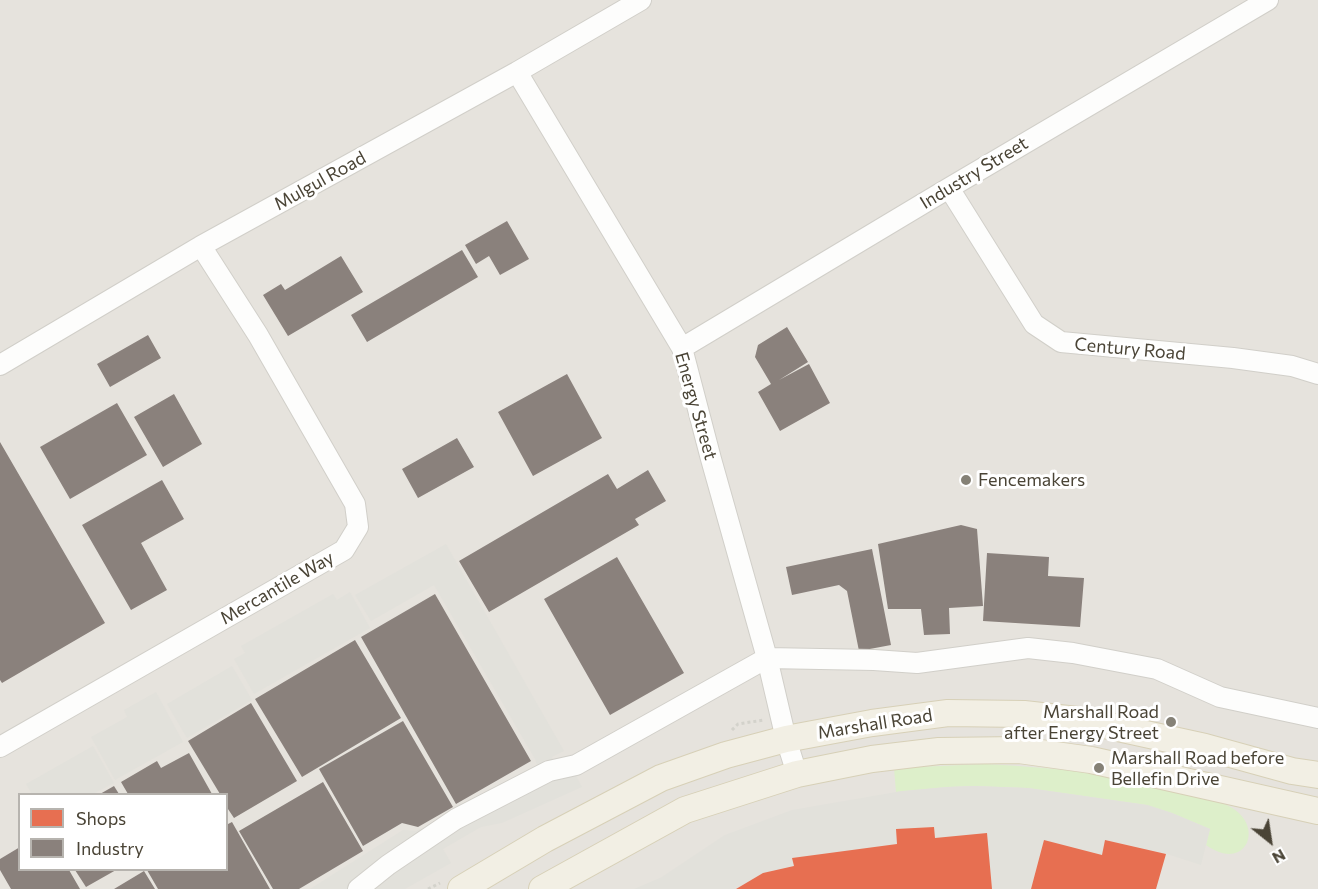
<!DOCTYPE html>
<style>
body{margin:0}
#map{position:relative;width:1318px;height:889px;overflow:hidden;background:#f3f2ec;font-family:Commissioner,sans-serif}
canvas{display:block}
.legend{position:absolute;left:18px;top:793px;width:210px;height:78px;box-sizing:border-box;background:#fff;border:2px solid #b7b4af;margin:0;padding:8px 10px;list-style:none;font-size:18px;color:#4a4436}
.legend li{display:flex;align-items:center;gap:12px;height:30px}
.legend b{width:30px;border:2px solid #b7b4af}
.north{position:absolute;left:1240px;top:811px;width:60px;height:60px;-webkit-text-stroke:4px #fff;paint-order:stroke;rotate:150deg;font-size:16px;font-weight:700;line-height:24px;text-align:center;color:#4a4436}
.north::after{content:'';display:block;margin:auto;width:21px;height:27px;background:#4a4436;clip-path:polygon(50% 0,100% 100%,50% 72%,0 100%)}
</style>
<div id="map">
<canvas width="1318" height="889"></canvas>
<ul class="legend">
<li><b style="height:16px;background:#e76f51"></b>Shops</li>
<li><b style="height:16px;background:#8a817c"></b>Industry</li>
</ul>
<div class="north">N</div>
</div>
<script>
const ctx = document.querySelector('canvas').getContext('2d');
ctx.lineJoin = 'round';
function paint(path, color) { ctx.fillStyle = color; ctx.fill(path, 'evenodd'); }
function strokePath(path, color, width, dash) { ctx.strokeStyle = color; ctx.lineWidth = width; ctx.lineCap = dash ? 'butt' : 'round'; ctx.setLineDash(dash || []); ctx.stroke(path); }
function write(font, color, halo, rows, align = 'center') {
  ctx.font = font + ' Commissioner,sans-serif'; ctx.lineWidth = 6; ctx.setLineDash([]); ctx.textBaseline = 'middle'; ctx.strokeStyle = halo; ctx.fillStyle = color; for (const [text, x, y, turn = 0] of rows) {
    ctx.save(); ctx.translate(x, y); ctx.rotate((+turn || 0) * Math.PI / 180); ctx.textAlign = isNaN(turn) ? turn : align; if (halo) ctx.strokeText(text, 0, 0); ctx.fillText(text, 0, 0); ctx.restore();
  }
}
const industrial = new Path2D(`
 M 0,0 L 1318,0 L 1318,889 L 0,889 ZM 20,794 L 226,794 L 226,870 L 20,870 Z`);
const green = new Path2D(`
 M 985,764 C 1020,766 1055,768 1090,773 C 1136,779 1180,793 1224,804 C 1268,821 1248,875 1206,845 L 1210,829 L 1172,813 L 1147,805 L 1028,788 L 974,786 L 947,787 L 896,792 L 894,768 Z`);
const parking = new Path2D(`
 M 446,544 L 564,751 L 552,757 L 554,763 L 538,768 L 535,759 L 434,585 L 371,621 L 355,595 Z
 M 350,592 L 370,628 L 254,694 L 234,659 L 245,653 L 241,646 L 333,594 L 337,600 Z
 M 232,666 L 252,700 L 187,738 L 167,704 Z
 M 156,692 L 183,742 L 115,780 L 91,737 L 127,717 L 124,710 Z
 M 93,746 L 114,783 L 93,794 L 32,794 L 26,784 Z
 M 567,759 L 582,787 L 502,823 L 481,827 L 443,849 L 451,863 L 405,889 L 310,889 L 403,830 L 416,831 L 535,771 Z
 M 974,786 L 1028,788 L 1147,805 L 1172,813 L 1210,829 L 1201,865 L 1164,853 L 1105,840 L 1102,856 L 1044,840 L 1031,889 L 992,889 L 935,838 L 933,827 L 896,829 L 897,844 L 792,858 L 794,866 L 763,873 L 736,889 L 634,889 L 662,877 L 725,835 L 792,810 L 902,791 L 947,787 Z`);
const shops = new Path2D(`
 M 934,827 L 935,838 L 987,833 L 992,889 L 736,889 L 763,873 L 794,866 L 792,858 L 897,844 L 896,829 Z
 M 1044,840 L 1102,855 L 1105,840 L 1166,854 L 1156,889 L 1031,889 Z`);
const industry = new Path2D(`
 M 507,221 L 529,259 L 500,275 L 489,256 L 476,264 L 465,245 Z
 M 462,250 L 478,277 L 367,342 L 351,315 Z
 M 341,256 L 363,292 L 288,336 L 263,295 L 281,284 L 285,290 Z
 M 787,327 L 808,362 L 779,380 L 809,364 L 830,403 L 780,431 L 758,392 L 771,384 L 755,357 L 758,345 Z
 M 148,335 L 161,358 L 110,387 L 97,364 Z
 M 567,374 L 602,438 L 533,476 L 498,412 Z
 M 174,394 L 202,444 L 163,467 L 134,417 Z
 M 117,403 L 147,455 L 70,499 L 40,447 Z
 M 457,438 L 474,467 L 418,498 L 402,469 Z
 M 0,442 L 105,623 L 2,683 L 0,680 Z
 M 648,470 L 666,501 L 635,519 L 639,525 L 489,612 L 459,561 L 608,474 L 617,489 Z
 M 162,480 L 184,519 L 141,543 L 167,590 L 131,610 L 82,525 Z
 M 961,525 L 977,529 L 983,606 L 949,608 L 950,634 L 924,635 L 921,609 L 888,609 L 878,544 Z
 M 872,549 L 891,645 L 859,651 L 847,591 L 839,585 L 792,595 L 786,567 Z
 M 987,553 L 1049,557 L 1048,576 L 1084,578 L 1080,627 L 983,621 Z
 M 617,557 L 684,673 L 610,715 L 544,599 Z
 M 435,594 L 531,761 L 456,804 L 361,637 Z
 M 355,640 L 401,718 L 302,777 L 255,699 Z
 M 251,703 L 297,781 L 234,818 L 226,806 L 226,794 L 220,794 L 188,741 Z
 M 403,721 L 453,807 L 418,827 L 402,823 L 363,846 L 319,769 Z
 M 189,753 L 212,794 L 128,794 L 121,782 L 157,761 L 161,768 Z
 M 323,782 L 363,851 L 299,889 L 273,889 L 239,831 Z
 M 114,786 L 119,794 L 100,794 Z
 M 232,822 L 270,889 L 158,889 L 147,870 L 226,870 L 226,825 Z
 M 20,847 L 20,870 L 69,870 L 80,889 L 11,889 L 0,870 L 0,859 Z
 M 75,870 L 116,870 L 86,887 Z
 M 144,871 L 155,889 L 114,889 Z`);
const path = new Path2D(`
 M 732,730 L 738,724 L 764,720
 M 428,889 L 440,883`);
const minor = new Path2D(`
 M 517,72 L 682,348 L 711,459 L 767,658 L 786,739 L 797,774
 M 949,188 L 1034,324 L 1061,342 L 1233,358 L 1292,366 L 1318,374
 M 682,348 L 949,188 L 1268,0
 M 0,365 L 201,246 L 517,72 L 641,0
 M 0,747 L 344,550 L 358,527 L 355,504 L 258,335 L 201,246
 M 358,889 L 388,865 L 456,819 L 549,771 L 576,765 L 767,658 L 874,660 L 917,663 L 1028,648 L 1073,653 L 1157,669 L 1220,697 L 1318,718`);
const major = new Path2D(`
 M 461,889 L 545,839 L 661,778 L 726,755 L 786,739 L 872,723 L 948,713 L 1024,714 L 1086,721 L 1205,747 L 1292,771 L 1318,775
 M 542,889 L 685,810 L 797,774 L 872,759 L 939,751 L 1019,750 L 1091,760 L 1318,811`);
const markers = [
 [966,480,6,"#858176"],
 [1171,722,6,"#858176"],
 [1099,768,6,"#858176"]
];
const streetNames = [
 ["Industry Street",974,173,-31],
 ["Mulgul Road",320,181,-29],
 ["Century Road",1130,349,5],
 ["Energy Street",696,406,74],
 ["Mercantile Way",277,588,-30],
 ["Marshall Road",875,724,-9]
];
const poiNames = [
 ["Fencemakers",978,480],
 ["Marshall Road",1159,712,"right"],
 ["after Energy Street",1159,733,"right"],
 ["Marshall Road before",1111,758],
 ["Bellefin Drive",1111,779]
];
paint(industrial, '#e6e3dd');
paint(green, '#ddefca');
paint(parking, '#e2e1db');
paint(shops, '#e76f51');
paint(industry, '#8a817c');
strokePath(minor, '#d1cfc9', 22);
strokePath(major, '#d7d0b7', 28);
strokePath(path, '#d3d2cb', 3, [3, 3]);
strokePath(minor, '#fdfdfc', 20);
strokePath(major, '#f2efe4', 26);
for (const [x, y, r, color] of markers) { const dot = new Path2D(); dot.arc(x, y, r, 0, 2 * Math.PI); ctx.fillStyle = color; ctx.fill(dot); strokePath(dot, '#fff', 2); }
write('18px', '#4a4436', '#fff', streetNames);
write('18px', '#4a4436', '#fff', poiNames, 'left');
</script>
